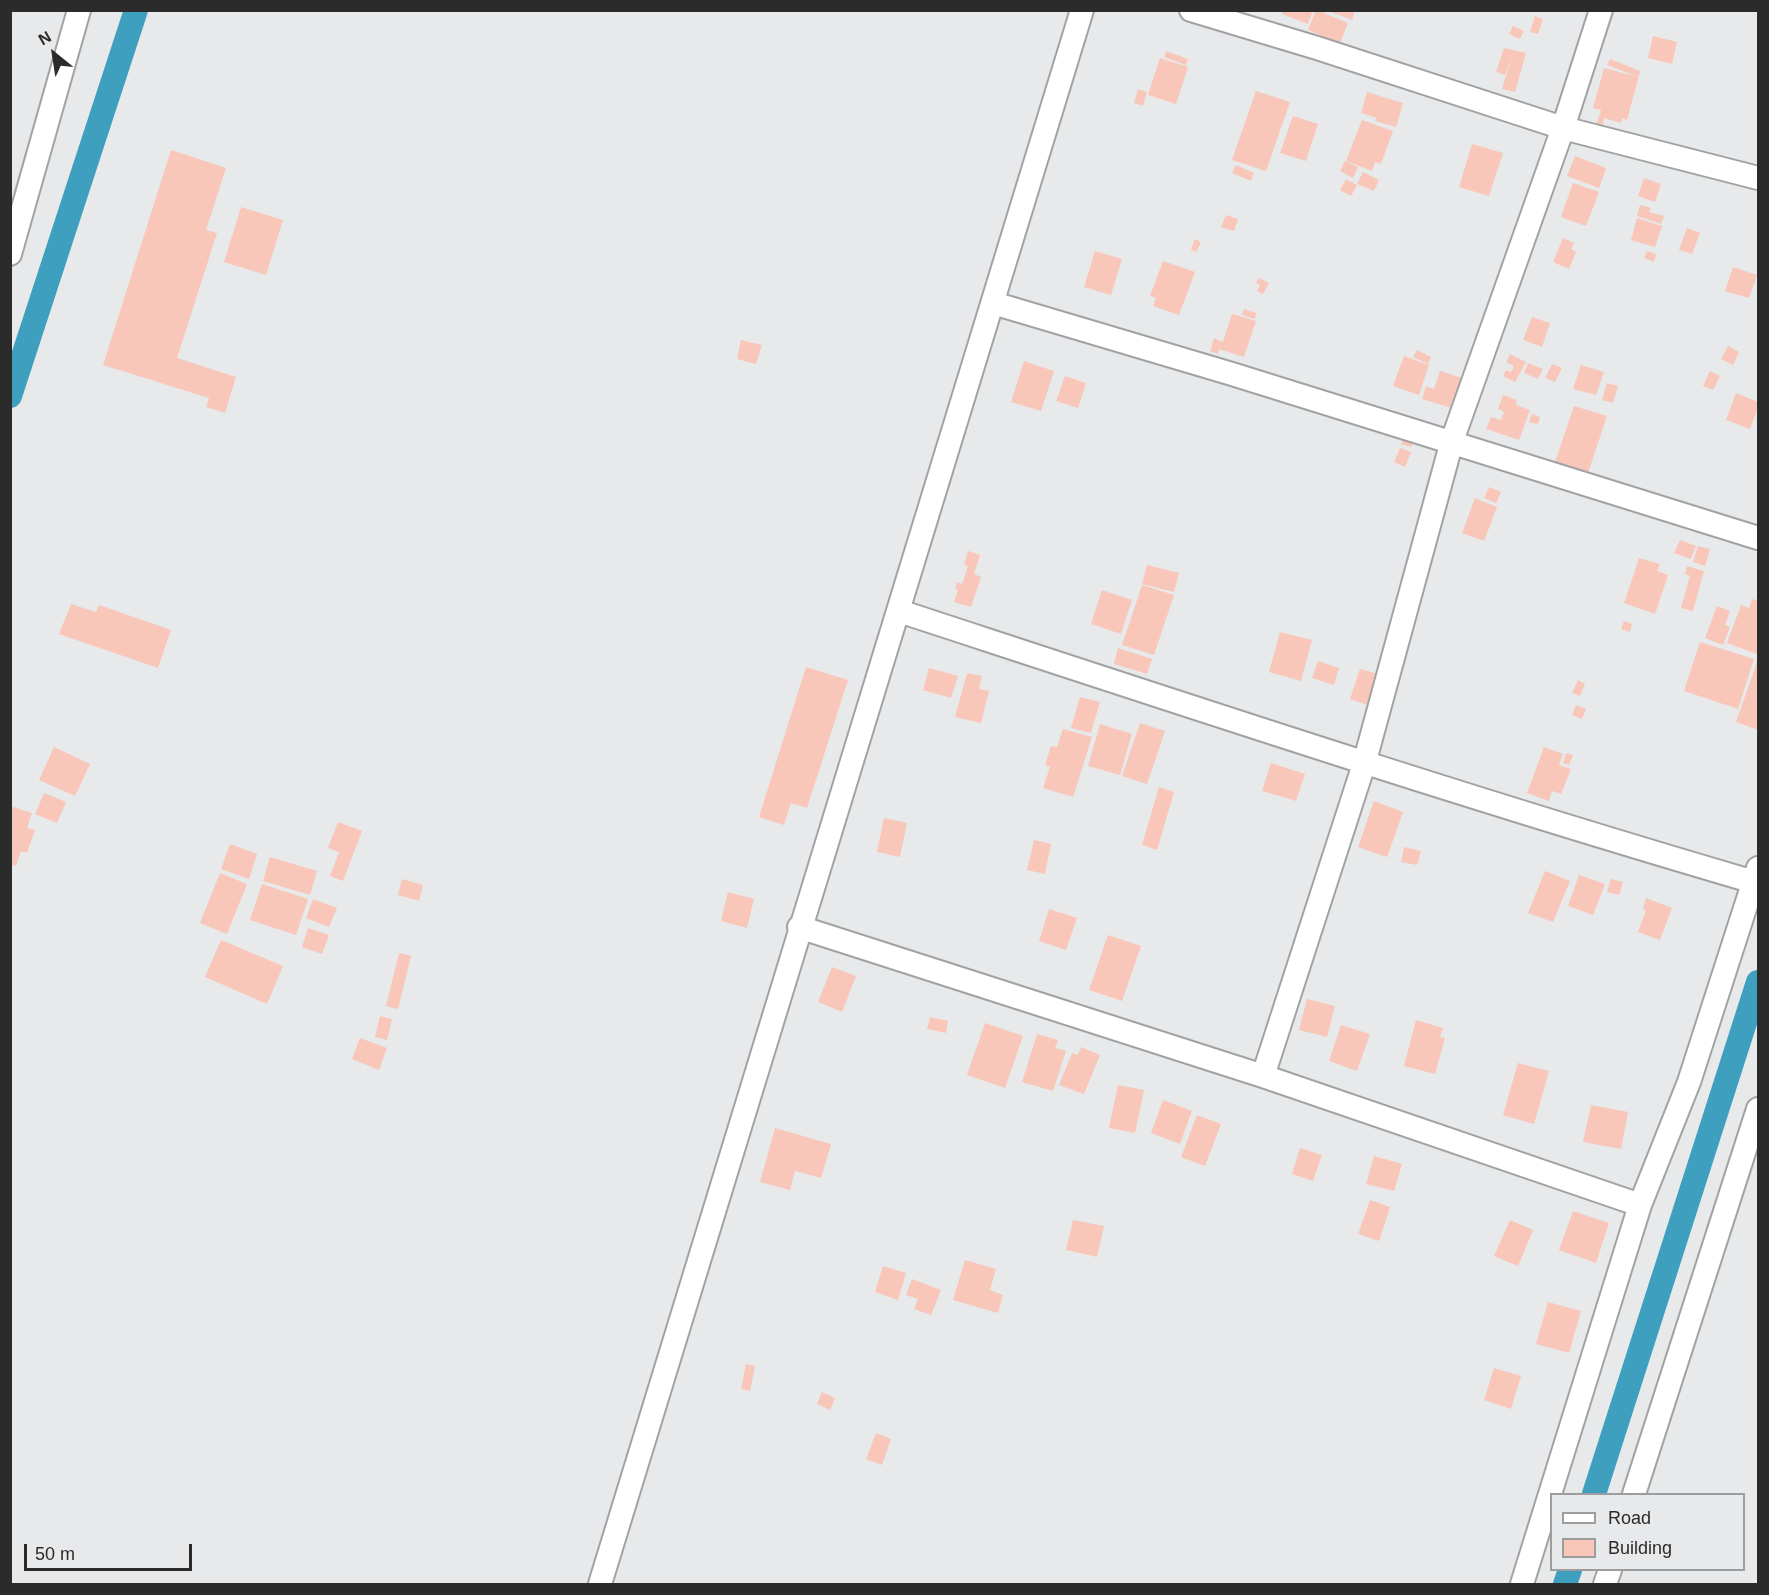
<!DOCTYPE html>
<style>
body{margin:0}
#map{position:relative;width:1769px;height:1595px;overflow:hidden;background:#e8e9ea;font-family:Arial,sans-serif}
canvas{display:block}
.frame{position:absolute;inset:0;border:12px solid #2b2b2c;pointer-events:none}
.legend{position:absolute;left:1550px;top:1493px;width:195px;height:78px;box-sizing:border-box;background:#e8e9ea;border:2px solid #9c9d9e;margin:0;padding:8px 10px;list-style:none;font-size:18px;color:#2b2b2c}
.legend li{display:flex;align-items:center;gap:12px;height:30px}
.legend b{width:30px;border:2px solid #9c9d9e}
.north{position:absolute;left:24px;top:24px;width:60px;height:60px;-webkit-text-stroke:4px #e8e9ea;paint-order:stroke;rotate:330deg;font-size:16px;font-weight:700;line-height:24px;text-align:center;color:#2b2b2c}
.north::after{content:'';display:block;margin:auto;width:21px;height:27px;background:#2b2b2c;clip-path:polygon(50% 0,100% 100%,50% 72%,0 100%)}
.scale{position:absolute;left:24px;top:1544px;width:168px;height:27px;box-sizing:border-box;border:3px solid #2b2b2c;border-top:0;padding-left:8px;font-size:18px;line-height:21px;white-space:nowrap;color:#2b2b2c;-webkit-text-stroke:4px #e8e9ea;paint-order:stroke}
</style>
<div id="map">
<canvas width="1769" height="1595"></canvas>
<div class="frame"></div>
<ul class="legend">
<li><b style="height:8px;background:#fff"></b>Road</li>
<li><b style="height:16px;background:#f8c7b9"></b>Building</li>
</ul>
<div class="north">N</div>
<div class="scale">50 m</div>
</div>
<script>
const ctx = document.querySelector('canvas').getContext('2d');
ctx.lineJoin = 'round';
function strokePath(path, color, width, dash) { ctx.strokeStyle = color; ctx.lineWidth = width; ctx.lineCap = dash ? 'butt' : 'round'; ctx.setLineDash(dash || []); ctx.stroke(path); }
function paint(path, color) { ctx.fillStyle = color; ctx.fill(path, 'evenodd'); }
const canal = new Path2D(`
 M 10,396 L 136,10
 M 1594,1494 L 1758,982
 M 1565,1584 L 1570,1570`);
const building = new Path2D(`
 M 1283,10 L 1313,10 L 1308,24 L 1282,14 Z
 M 1316,10 L 1325,10 L 1324,13 L 1348,23 L 1340,43 L 1308,30 Z
 M 1326,10 L 1355,10 L 1352,20 Z
 M 1535,16 L 1543,19 L 1538,34 L 1530,32 Z
 M 1513,26 L 1524,31 L 1520,39 L 1509,34 Z
 M 1653,36 L 1677,42 L 1672,64 L 1648,58 Z
 M 1504,48 L 1526,53 L 1515,92 L 1502,89 L 1512,55 L 1505,75 L 1496,72 Z
 M 1166,51 L 1188,59 L 1186,65 L 1164,57 Z
 M 1160,58 L 1188,67 L 1176,104 L 1148,95 Z
 M 1610,59 L 1640,71 L 1627,120 L 1622,118 L 1621,123 L 1604,118 L 1602,127 L 1596,125 L 1601,110 L 1593,108 L 1604,68 L 1638,77 L 1607,65 Z
 M 1138,89 L 1147,92 L 1143,106 L 1134,103 Z
 M 1256,91 L 1290,102 L 1266,171 L 1232,160 Z
 M 1367,92 L 1403,103 L 1396,127 L 1375,121 L 1377,118 L 1361,113 Z
 M 1293,116 L 1318,124 L 1306,161 L 1280,153 Z
 M 1362,120 L 1393,131 L 1381,164 L 1375,162 L 1372,171 L 1346,161 Z
 M 1472,144 L 1503,153 L 1489,196 L 1459,187 Z
 M 171,150 L 226,168 L 206,230 L 217,233 L 177,358 L 236,377 L 225,413 L 206,407 L 209,398 L 103,365 Z
 M 1575,156 L 1606,168 L 1599,188 L 1567,176 Z
 M 1345,161 L 1358,167 L 1353,178 L 1340,171 Z
 M 1236,165 L 1254,173 L 1251,181 L 1232,173 Z
 M 1363,172 L 1379,180 L 1374,191 L 1357,184 Z
 M 1644,178 L 1661,184 L 1655,202 L 1638,196 Z
 M 1346,179 L 1357,185 L 1351,196 L 1340,190 Z
 M 1573,183 L 1599,192 L 1586,226 L 1561,217 Z
 M 1640,205 L 1651,208 L 1649,212 L 1664,216 L 1661,224 L 1637,216 Z
 M 241,207 L 283,220 L 266,275 L 224,262 Z
 M 1226,215 L 1238,219 L 1234,231 L 1221,227 Z
 M 1637,218 L 1662,226 L 1655,247 L 1631,240 Z
 M 1687,228 L 1700,233 L 1692,254 L 1679,250 Z
 M 1563,238 L 1574,243 L 1571,249 L 1576,252 L 1569,269 L 1553,262 Z
 M 1195,239 L 1201,242 L 1196,252 L 1191,250 Z
 M 1095,251 L 1122,259 L 1111,295 L 1084,287 Z
 M 1647,251 L 1656,254 L 1654,262 L 1644,258 Z
 M 1163,261 L 1195,272 L 1179,315 L 1153,306 L 1156,298 L 1150,296 Z
 M 1733,267 L 1757,275 L 1749,298 L 1725,291 Z
 M 1259,278 L 1269,283 L 1263,294 L 1257,291 L 1260,285 L 1256,283 Z
 M 1244,309 L 1256,313 L 1255,319 L 1242,315 Z
 M 1232,314 L 1256,321 L 1244,357 L 1219,349 L 1218,354 L 1210,351 L 1214,338 L 1223,342 Z
 M 1532,317 L 1550,323 L 1542,347 L 1523,340 Z
 M 741,340 L 762,345 L 756,364 L 737,359 Z
 M 1728,346 L 1739,352 L 1733,365 L 1721,359 Z
 M 1417,350 L 1431,357 L 1428,364 L 1413,357 Z
 M 1510,354 L 1526,362 L 1515,382 L 1503,376 L 1506,370 L 1511,372 L 1514,366 L 1506,362 Z
 M 1404,356 L 1429,365 L 1419,395 L 1393,386 Z
 M 1024,361 L 1054,371 L 1041,411 L 1011,402 Z
 M 1528,363 L 1543,369 L 1538,379 L 1524,373 Z
 M 1552,364 L 1562,368 L 1555,382 L 1545,378 Z
 M 1581,365 L 1604,372 L 1596,395 L 1573,389 Z
 M 1440,371 L 1465,379 L 1455,409 L 1422,399 L 1426,386 L 1434,389 Z
 M 1710,371 L 1720,376 L 1713,390 L 1703,386 Z
 M 1065,376 L 1086,383 L 1078,408 L 1056,401 Z
 M 1607,383 L 1618,386 L 1613,403 L 1602,400 Z
 M 1736,393 L 1758,402 L 1758,408 L 1750,429 L 1726,420 Z
 M 1503,395 L 1517,400 L 1516,405 L 1530,410 L 1519,440 L 1486,429 L 1491,417 L 1501,420 L 1504,412 L 1498,409 Z
 M 1574,406 L 1607,416 L 1588,473 L 1555,462 Z
 M 1532,414 L 1540,417 L 1538,424 L 1529,422 Z
 M 1405,433 L 1415,437 L 1411,447 L 1401,444 Z
 M 1400,448 L 1411,452 L 1405,467 L 1394,462 Z
 M 1489,487 L 1501,492 L 1496,503 L 1484,498 Z
 M 1475,498 L 1497,507 L 1484,541 L 1462,533 Z
 M 1680,540 L 1696,546 L 1691,559 L 1674,553 Z
 M 1698,546 L 1710,549 L 1705,566 L 1693,562 Z
 M 968,551 L 980,555 L 974,574 L 981,577 L 971,607 L 954,602 L 958,590 L 955,589 L 957,582 L 962,584 L 968,566 L 964,565 Z
 M 1639,558 L 1660,564 L 1657,571 L 1668,575 L 1655,614 L 1624,603 Z
 M 1147,565 L 1179,573 L 1174,592 L 1142,584 Z
 M 1687,566 L 1704,571 L 1693,611 L 1681,608 L 1690,576 L 1685,574 Z
 M 1142,585 L 1174,595 L 1154,655 L 1122,645 Z
 M 1102,590 L 1132,600 L 1121,634 L 1091,624 Z
 M 1752,599 L 1758,601 L 1757,654 L 1727,643 L 1741,605 L 1749,608 Z
 M 71,604 L 96,612 L 99,605 L 171,630 L 158,668 L 59,634 Z
 M 1717,606 L 1730,611 L 1725,625 L 1730,627 L 1723,645 L 1705,638 Z
 M 1624,621 L 1632,624 L 1630,632 L 1621,629 Z
 M 1280,632 L 1312,640 L 1301,681 L 1269,672 Z
 M 1700,642 L 1754,659 L 1738,709 L 1684,691 Z
 M 1118,648 L 1152,659 L 1147,674 L 1114,664 Z
 M 1758,659 L 1758,730 L 1736,722 Z
 M 1318,661 L 1339,668 L 1334,685 L 1312,678 Z
 M 806,667 L 848,680 L 807,808 L 791,803 L 784,825 L 759,817 Z
 M 929,668 L 958,676 L 951,698 L 923,690 Z
 M 1360,669 L 1378,674 L 1368,705 L 1350,699 Z
 M 967,673 L 982,676 L 979,689 L 989,691 L 981,723 L 955,717 Z
 M 1578,680 L 1585,684 L 1580,696 L 1572,693 Z
 M 1080,697 L 1100,702 L 1091,733 L 1071,728 Z
 M 1576,705 L 1586,709 L 1582,719 L 1572,715 Z
 M 1140,723 L 1165,731 L 1147,784 L 1122,776 Z
 M 1100,724 L 1132,734 L 1120,775 L 1088,766 Z
 M 1063,729 L 1092,737 L 1073,797 L 1043,788 L 1050,767 L 1045,765 L 1051,746 L 1057,747 Z
 M 54,747 L 90,764 L 75,796 L 39,780 Z
 M 1544,747 L 1563,754 L 1559,765 L 1571,769 L 1561,794 L 1552,791 L 1549,801 L 1527,793 Z
 M 1566,753 L 1573,755 L 1569,765 L 1563,763 Z
 M 1271,763 L 1305,774 L 1296,801 L 1262,791 Z
 M 1159,787 L 1174,792 L 1157,850 L 1142,845 Z
 M 44,793 L 66,802 L 57,823 L 35,814 Z
 M 1374,801 L 1403,812 L 1387,857 L 1358,847 Z
 M 10,806 L 32,813 L 27,828 L 35,830 L 27,853 L 21,851 L 16,866 L 10,864 Z
 M 884,818 L 907,823 L 900,857 L 877,852 Z
 M 338,822 L 362,831 L 343,881 L 330,876 L 339,852 L 328,848 Z
 M 1034,840 L 1051,844 L 1045,874 L 1027,870 Z
 M 230,844 L 257,854 L 249,879 L 221,869 Z
 M 1404,847 L 1421,851 L 1417,865 L 1401,862 Z
 M 270,857 L 317,871 L 310,895 L 263,881 Z
 M 1545,871 L 1570,881 L 1553,922 L 1528,913 Z
 M 220,873 L 247,884 L 227,934 L 200,923 Z
 M 1579,875 L 1605,884 L 1593,915 L 1568,906 Z
 M 402,879 L 423,885 L 419,901 L 398,895 Z
 M 1611,879 L 1623,882 L 1619,895 L 1607,892 Z
 M 262,884 L 308,899 L 296,935 L 250,920 Z
 M 728,892 L 754,899 L 747,928 L 721,921 Z
 M 1646,898 L 1672,908 L 1660,940 L 1638,932 L 1646,910 L 1643,909 Z
 M 313,899 L 337,908 L 329,927 L 306,918 Z
 M 1049,909 L 1077,918 L 1066,950 L 1039,941 Z
 M 308,928 L 329,935 L 322,954 L 302,947 Z
 M 1108,935 L 1141,946 L 1122,1001 L 1089,990 Z
 M 221,940 L 283,966 L 267,1004 L 205,977 Z
 M 399,953 L 411,956 L 398,1009 L 386,1006 Z
 M 832,967 L 856,976 L 842,1012 L 818,1002 Z
 M 1307,999 L 1335,1006 L 1327,1037 L 1299,1030 Z
 M 380,1016 L 392,1019 L 387,1040 L 375,1037 Z
 M 930,1017 L 948,1021 L 946,1033 L 927,1029 Z
 M 1416,1020 L 1443,1028 L 1440,1037 L 1445,1038 L 1435,1074 L 1404,1066 Z
 M 985,1023 L 1023,1036 L 1005,1088 L 967,1075 Z
 M 1341,1025 L 1370,1034 L 1357,1071 L 1329,1061 Z
 M 1037,1034 L 1058,1040 L 1055,1048 L 1066,1051 L 1053,1091 L 1022,1082 Z
 M 360,1038 L 387,1048 L 379,1070 L 352,1059 Z
 M 1081,1047 L 1100,1055 L 1084,1094 L 1059,1085 L 1072,1053 L 1078,1055 Z
 M 1518,1063 L 1549,1071 L 1534,1124 L 1503,1115 Z
 M 1118,1085 L 1144,1090 L 1135,1133 L 1109,1128 Z
 M 1163,1100 L 1192,1111 L 1180,1144 L 1151,1133 Z
 M 1591,1105 L 1628,1112 L 1621,1149 L 1583,1142 Z
 M 1197,1115 L 1221,1124 L 1205,1166 L 1181,1157 Z
 M 775,1128 L 831,1144 L 821,1178 L 795,1171 L 790,1190 L 760,1182 Z
 M 1300,1148 L 1322,1155 L 1313,1181 L 1292,1174 Z
 M 1374,1156 L 1402,1164 L 1394,1191 L 1366,1184 Z
 M 1370,1200 L 1390,1207 L 1379,1241 L 1358,1234 Z
 M 1573,1211 L 1609,1223 L 1596,1263 L 1559,1250 Z
 M 1073,1220 L 1104,1226 L 1097,1257 L 1066,1250 Z
 M 1510,1220 L 1533,1230 L 1518,1266 L 1494,1256 Z
 M 965,1260 L 996,1269 L 990,1290 L 1003,1295 L 998,1313 L 953,1300 Z
 M 883,1266 L 906,1273 L 898,1300 L 875,1292 Z
 M 912,1279 L 941,1290 L 931,1315 L 914,1309 L 918,1299 L 906,1295 Z
 M 1548,1302 L 1581,1311 L 1569,1353 L 1536,1344 Z
 M 746,1364 L 755,1366 L 750,1391 L 741,1389 Z
 M 1494,1368 L 1521,1376 L 1511,1409 L 1484,1400 Z
 M 822,1392 L 835,1398 L 830,1410 L 817,1404 Z
 M 876,1433 L 891,1439 L 882,1465 L 866,1459 Z`);
const street = new Path2D(`
 M 1191,10 L 1317,48 L 1563,128 L 1758,178
 M 10,254 L 79,10
 M 993,303 L 1232,374 L 1758,538
 M 899,611 C 1183,704 1466,798 1754,882
 M 799,927 L 1263,1076 L 1640,1205
 M 1263,1076 L 1364,764 L 1452,441 L 1563,128 L 1601,10
 M 1634,1494 L 1758,1109
 M 600,1584 C 759,1059 922,535 1082,10
 M 1522,1584 L 1640,1205 L 1689,1082 L 1758,868
 M 1605,1584 L 1610,1570`);
strokePath(canal, '#3ea0be', 24);
paint(building, '#f8c7b9');
strokePath(street, '#a1a2a3', 26);
strokePath(street, '#fff', 22);
</script>
